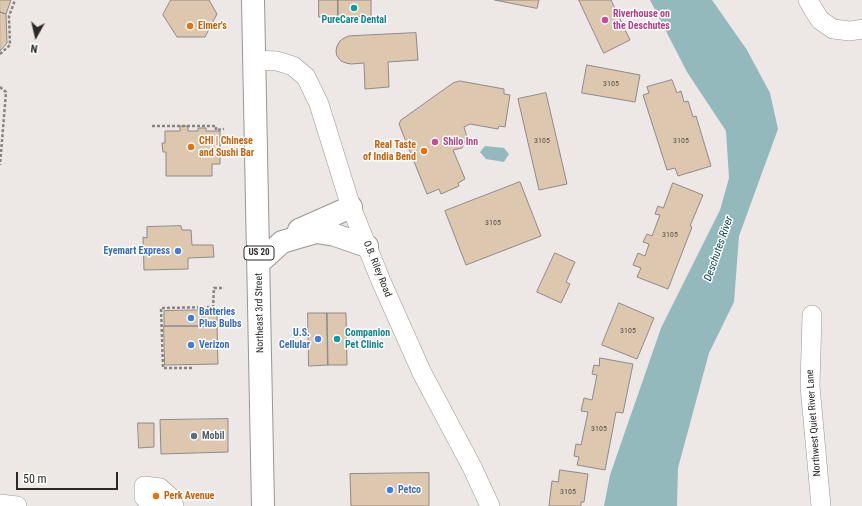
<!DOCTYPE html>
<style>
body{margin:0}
#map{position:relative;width:862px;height:506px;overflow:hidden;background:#ede8e6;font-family:"Roboto Condensed",sans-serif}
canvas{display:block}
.north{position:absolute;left:16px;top:16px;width:40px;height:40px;-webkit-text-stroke:3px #fff;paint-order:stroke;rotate:188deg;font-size:11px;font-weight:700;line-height:16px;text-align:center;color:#2c2a29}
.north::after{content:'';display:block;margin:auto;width:14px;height:18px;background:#2c2a29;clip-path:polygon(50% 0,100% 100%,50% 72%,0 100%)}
.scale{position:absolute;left:16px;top:472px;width:102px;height:18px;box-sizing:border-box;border:2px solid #2c2a29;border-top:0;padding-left:5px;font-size:12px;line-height:14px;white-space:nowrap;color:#2c2a29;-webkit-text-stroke:3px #fff;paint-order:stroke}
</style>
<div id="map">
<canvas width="862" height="506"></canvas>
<div class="north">N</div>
<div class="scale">50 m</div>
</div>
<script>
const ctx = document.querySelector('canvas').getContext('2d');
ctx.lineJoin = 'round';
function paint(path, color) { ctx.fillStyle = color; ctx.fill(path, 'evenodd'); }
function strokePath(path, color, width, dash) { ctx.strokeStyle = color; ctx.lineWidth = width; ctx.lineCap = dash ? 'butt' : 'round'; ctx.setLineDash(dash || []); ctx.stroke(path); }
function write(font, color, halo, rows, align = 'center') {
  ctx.font = font + ' "Roboto Condensed",sans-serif'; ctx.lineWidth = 3; ctx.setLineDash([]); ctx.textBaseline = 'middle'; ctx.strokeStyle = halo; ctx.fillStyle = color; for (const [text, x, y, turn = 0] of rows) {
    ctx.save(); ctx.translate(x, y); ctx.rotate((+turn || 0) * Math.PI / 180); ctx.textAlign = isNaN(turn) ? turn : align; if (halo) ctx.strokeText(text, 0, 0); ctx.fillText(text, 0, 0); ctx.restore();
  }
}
const water = new Path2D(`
 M 650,0 L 712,0 L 747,50 L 770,93 L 778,129 L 739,236 L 734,302 L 709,353 L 678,468 L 677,506 L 604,506 L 610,475 L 661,328 L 720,210 L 729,178 L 726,131 L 687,72 Z
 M 485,146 L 504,148 L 509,154 L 504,162 L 486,159 L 480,152 Z`);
const building = new Path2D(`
 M 0,0 L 11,0 L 6,14 L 0,12 Z
 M 171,0 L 209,0 L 217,14 L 205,37 L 177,37 L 163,15 Z
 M 319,0 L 338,0 L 338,17 L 319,17 Z
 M 338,0 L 371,0 L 371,17 L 338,17 Z
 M 495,0 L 539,0 L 537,8 Z
 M 579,0 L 611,0 L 630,40 L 604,53 Z
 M 0,12 L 6,14 L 7,43 L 0,51 Z
 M 416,33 L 418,60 L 388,62 L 389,87 L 365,89 L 364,63 L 351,64 L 346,63 L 341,61 L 337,56 L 336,51 L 337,46 L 340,41 L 344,38 L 349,36 Z
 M 587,65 L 640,75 L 635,102 L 582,93 Z
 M 672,80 L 677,93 L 681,91 L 684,102 L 688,101 L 693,117 L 696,116 L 711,166 L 678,176 L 675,168 L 667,170 L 643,95 L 649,93 L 647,87 Z
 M 460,81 L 504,89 L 504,94 L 510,95 L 505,127 L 499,126 L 498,129 L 470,124 L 464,127 L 467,137 L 462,148 L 453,150 L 465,179 L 458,183 L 459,186 L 441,194 L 439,189 L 427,194 L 399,124 L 401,120 L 453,83 Z
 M 546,93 L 567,184 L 539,190 L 518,99 Z
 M 180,126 L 188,126 L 188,131 L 198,131 L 198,128 L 206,128 L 206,131 L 220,131 L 220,164 L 212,164 L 212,176 L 166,176 L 166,152 L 163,152 L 162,143 L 165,143 L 165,131 L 180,131 Z
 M 520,182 L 541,236 L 466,265 L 445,211 Z
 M 673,183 L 703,195 L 690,226 L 692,227 L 668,289 L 637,277 L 641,268 L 633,265 L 638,253 L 645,256 L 649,244 L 643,242 L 647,234 L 652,236 L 660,215 L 655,214 L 658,206 L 663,208 Z
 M 181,226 L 182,230 L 191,230 L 192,245 L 213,245 L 214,257 L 188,258 L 188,269 L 144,270 L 143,237 L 147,238 L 147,227 Z
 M 555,253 L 575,262 L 566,282 L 570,284 L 561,303 L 537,292 Z
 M 619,303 L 654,318 L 637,359 L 602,345 Z
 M 217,310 L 217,326 L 164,326 L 164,311 Z
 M 308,313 L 327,313 L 328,365 L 309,366 Z
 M 327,313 L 346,313 L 347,365 L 328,365 Z
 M 164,326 L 217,326 L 218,364 L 165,365 Z
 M 600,358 L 633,364 L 623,413 L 616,412 L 605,470 L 577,465 L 579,457 L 574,456 L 576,444 L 581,445 L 588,412 L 581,411 L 584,398 L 592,400 L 597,375 L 592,374 L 594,365 L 599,366 Z
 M 228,419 L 228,452 L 161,454 L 160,420 Z
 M 138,423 L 154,423 L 154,447 L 139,448 Z
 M 560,470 L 588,474 L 584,502 L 581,502 L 581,506 L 549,506 L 552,481 L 558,482 Z
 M 429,473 L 429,506 L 351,506 L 350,474 Z`);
const path = new Path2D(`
 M 0,54 L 10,45 L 9,16 L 15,0
 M 0,87 L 6,92 L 0,165
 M 152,126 L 216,126 L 216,130 L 224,129
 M 192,368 L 163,368 L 161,308 L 213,307 L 214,288 L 224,288`);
const minor = new Path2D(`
 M 808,0 L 813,9 L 820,20 L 833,29 L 850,31 L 862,29
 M 254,60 L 277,61 L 293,66 L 306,77 L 319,104 L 351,207 L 381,281 L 422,373 L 472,467 L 490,506
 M 812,315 L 810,386 L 821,506
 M 0,504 L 17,506
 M 154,506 L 144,497 L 144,486 L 160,488 L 171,498 L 174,506`);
const major = new Path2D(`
 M 253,0 L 263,506
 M 299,230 L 351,207
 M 259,263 L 282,242 L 316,232 L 335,235 L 367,246`);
const markers = [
 [354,8,4,"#0f9aa8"],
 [605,20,4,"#d1479c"],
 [190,26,4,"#e8710a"],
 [435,142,4,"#d1479c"],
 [191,147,4,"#e8710a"],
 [424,151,4,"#e8710a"],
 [178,251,4,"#3f7fe0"],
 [191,318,4,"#3f7fe0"],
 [318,339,4,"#3f7fe0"],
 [337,339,4,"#0f9aa8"],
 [191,345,4,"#3f7fe0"],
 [194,436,4,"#5c6f8a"],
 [390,490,4,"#3f7fe0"],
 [156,496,4,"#e8710a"]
];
const numberNames = [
 ["3105",611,84],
 ["3105",542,141],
 ["3105",681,141],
 ["3105",493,223],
 ["3105",670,235],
 ["3105",628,331],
 ["3105",599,429],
 ["3105",568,492]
];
const shields = [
 [259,253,30]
];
const shieldNames = [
 ["US 20",259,253]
];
const hotelNames = [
 ["Riverhouse on",613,14],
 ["the Deschutes",613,26],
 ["Shilo Inn",443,142]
];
const cultureNames = [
 ["PureCare Dental",354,20],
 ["Companion",345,333,"left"],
 ["Pet Clinic",345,345,"left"]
];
const foodNames = [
 ["Elmer's",198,26],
 ["CHI | Chinese",199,141],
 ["and Sushi Bar",199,153],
 ["Real Taste",416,145,"right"],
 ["of India Bend",416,157,"right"],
 ["Perk Avenue",164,496]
];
const shopNames = [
 ["Eyemart Express",170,251,"right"],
 ["Batteries",199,312],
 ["Plus Bulbs",199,324],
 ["U.S.",310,333,"right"],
 ["Cellular",310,345,"right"],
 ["Verizon",199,345],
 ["Petco",398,490]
];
const streetNames = [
 ["O.B. Riley Road",377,269,68],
 ["Northeast 3rd Street",260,313,-91],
 ["Northwest Quiet River Lane",814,423,-94]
];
const serviceNames = [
 ["Mobil",202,436]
];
const waterNames = [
 ["Deschutes River",719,249,-71]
];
paint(water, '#93b9bc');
paint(building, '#ddc7af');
strokePath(building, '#8d8a86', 1);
strokePath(minor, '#9a9593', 20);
strokePath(major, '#9a9593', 24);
strokePath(path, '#878482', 2.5, [3, 2]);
strokePath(minor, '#fff', 19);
strokePath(major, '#fff', 22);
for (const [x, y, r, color] of markers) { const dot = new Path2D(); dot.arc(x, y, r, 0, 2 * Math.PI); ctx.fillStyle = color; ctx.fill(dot); strokePath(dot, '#fff', 1.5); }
write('8px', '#58514a', null, numberNames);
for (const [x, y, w] of shields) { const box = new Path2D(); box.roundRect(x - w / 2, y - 7, w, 14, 3); ctx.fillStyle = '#fff'; ctx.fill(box); strokePath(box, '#2c2a29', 1); }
write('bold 9px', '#2c2a29', null, shieldNames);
write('bold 10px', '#b23c85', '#fff', hotelNames, 'left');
write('bold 10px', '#0d838f', '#fff', cultureNames);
write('bold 10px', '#c56008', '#fff', foodNames, 'left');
write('bold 10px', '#366cbe', '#fff', shopNames, 'left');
write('10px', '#2c2a29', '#fff', streetNames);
write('bold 10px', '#4e5e75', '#fff', serviceNames, 'left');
write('italic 11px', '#0e484d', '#fff', waterNames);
</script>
